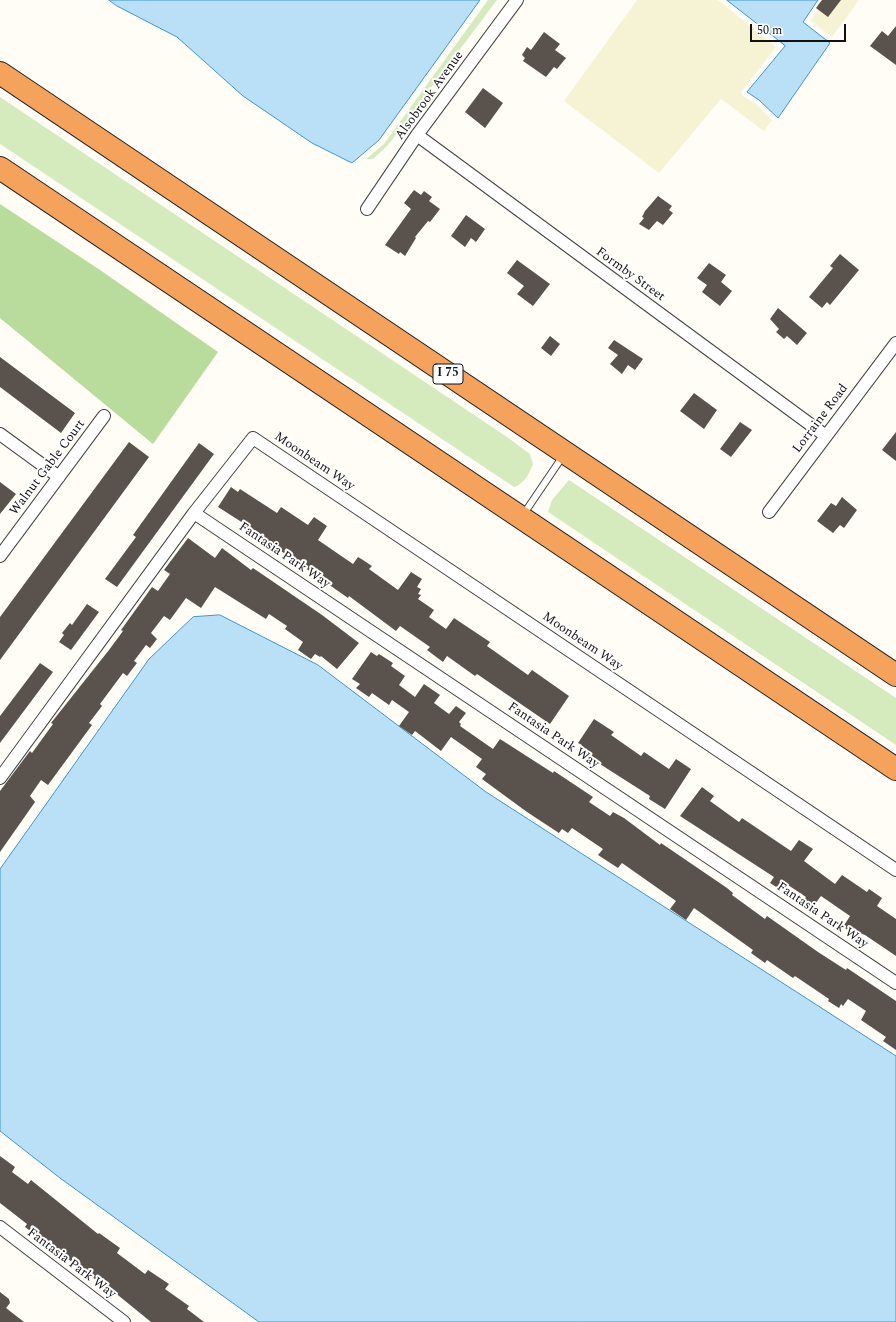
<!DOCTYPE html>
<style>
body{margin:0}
#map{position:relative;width:896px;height:1322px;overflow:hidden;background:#fffdf5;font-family:Spectral,serif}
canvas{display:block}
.scale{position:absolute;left:750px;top:24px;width:96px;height:18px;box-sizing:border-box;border:2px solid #111;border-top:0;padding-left:5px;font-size:12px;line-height:14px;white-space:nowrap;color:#111;-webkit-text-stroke:3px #fff;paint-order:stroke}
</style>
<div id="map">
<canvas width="896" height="1322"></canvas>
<div class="scale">50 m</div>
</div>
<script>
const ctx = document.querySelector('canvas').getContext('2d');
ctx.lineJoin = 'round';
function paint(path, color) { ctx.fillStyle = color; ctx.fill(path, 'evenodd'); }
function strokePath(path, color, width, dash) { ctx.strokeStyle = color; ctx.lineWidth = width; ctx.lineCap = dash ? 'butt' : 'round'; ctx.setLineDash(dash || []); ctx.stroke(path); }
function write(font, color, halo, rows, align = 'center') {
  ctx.font = font + ' Spectral,serif'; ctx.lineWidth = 4; ctx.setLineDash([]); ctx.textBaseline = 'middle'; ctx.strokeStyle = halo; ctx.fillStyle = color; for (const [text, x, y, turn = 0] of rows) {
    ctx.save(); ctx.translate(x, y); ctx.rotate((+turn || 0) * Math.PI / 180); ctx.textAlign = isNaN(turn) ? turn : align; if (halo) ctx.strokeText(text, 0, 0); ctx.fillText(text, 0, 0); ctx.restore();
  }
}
const farmland = new Path2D(`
 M 637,0 L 718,0 L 776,47 L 741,92 L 743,96 L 756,104 L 772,120 L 764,131 L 721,99 L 659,173 L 564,101 Z
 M 825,0 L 859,0 L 832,37 L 811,21 Z`);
const green = new Path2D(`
 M 488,0 L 497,0 L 388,145 L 373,159 L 366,159 L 384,144 Z
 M 0,97 L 507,437 L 530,454 L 533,464 C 530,473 523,485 514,487 L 0,144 Z
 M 569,480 L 896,698 L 896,745 L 548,512 L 552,500 Z`);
const forest = new Path2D(`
 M 0,204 L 100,270 L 218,352 L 153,444 L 0,318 Z`);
const water = new Path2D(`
 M 109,0 L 480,0 L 379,140 L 352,163 L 312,143 L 243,96 L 177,37 L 117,6 Z
 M 727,0 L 818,0 L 803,22 L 830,43 L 778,118 L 759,100 L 747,92 L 785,46 Z
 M 220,615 L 318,665 L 486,792 L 896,1056 L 896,1322 L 259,1322 L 60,1178 L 0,1131 L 0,869 L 149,659 L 193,617 Z`);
const building = new Path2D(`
 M 822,0 L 841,0 L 828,17 L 816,8 Z
 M 896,26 L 896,65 L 870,46 L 882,31 L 888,36 Z
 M 544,32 L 560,44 L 555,50 L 566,58 L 557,69 L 554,67 L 546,77 L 523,61 L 525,58 L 522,55 L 527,47 L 531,50 Z
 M 483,88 L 503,103 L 485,128 L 465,112 Z
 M 414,190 L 421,195 L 424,191 L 432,197 L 429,201 L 440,209 L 430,222 L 428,221 L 415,237 L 416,238 L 405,256 L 400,252 L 399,254 L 385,245 L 411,209 L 404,203 Z
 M 658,196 L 672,206 L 669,210 L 673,213 L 663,225 L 657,221 L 649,230 L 639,224 L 644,218 L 642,217 L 645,211 Z
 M 466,215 L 485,229 L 476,242 L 471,238 L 465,247 L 451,236 Z
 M 840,254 L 859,270 L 830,305 L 827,302 L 822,308 L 809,297 L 833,268 L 830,266 Z
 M 517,260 L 550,284 L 533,306 L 517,294 L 524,286 L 507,273 Z
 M 709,263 L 726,275 L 721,282 L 732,291 L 720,306 L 702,292 L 707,285 L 697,278 Z
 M 778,308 L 807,333 L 797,345 L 787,336 L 784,339 L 776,332 L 779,329 L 770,319 Z
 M 550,336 L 560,344 L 551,356 L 541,348 Z
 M 614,340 L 643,359 L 635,370 L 628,365 L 622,374 L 610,364 L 618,355 L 608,348 Z
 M 0,357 L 75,413 L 61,433 L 0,387 Z
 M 694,393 L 717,410 L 704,429 L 680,411 Z
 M 740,422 L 752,430 L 731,457 L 720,449 Z
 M 896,432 L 896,461 L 882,450 Z
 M 129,442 L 149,457 L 0,660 L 0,617 Z
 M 199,443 L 214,454 L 117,587 L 105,579 L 136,537 L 133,535 Z
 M 0,482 L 16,494 L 0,514 Z
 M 231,487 L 238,492 L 240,489 L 277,513 L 281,507 L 308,525 L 314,517 L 327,526 L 318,540 L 353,564 L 358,557 L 363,560 L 372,566 L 369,569 L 398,590 L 411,572 L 422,579 L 417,587 L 421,589 L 418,594 L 421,595 L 418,599 L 434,610 L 429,617 L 446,629 L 454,618 L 490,642 L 487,646 L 528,675 L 532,670 L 569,696 L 550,724 L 477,674 L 475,676 L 447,656 L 443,662 L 427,650 L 430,647 L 400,626 L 396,631 L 349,596 L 348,598 L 261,537 L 262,535 L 218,507 Z
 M 842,497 L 857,510 L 844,528 L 840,525 L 833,533 L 817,521 L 831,503 L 836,506 Z
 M 188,538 L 215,558 L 222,548 L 251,570 L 253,568 L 322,615 L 359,643 L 337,669 L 321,656 L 320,657 L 315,654 L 311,659 L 298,650 L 303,642 L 285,629 L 287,626 L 269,614 L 266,619 L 215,587 L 201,608 L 186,598 L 170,620 L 164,616 L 151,633 L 157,639 L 150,648 L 146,645 L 134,661 L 137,663 L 127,676 L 123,673 L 100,704 L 102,706 L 89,723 L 92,725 L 48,785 L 41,780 L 30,796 L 35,802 L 0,852 L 0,791 L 30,751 L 32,753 L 53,724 L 51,723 L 109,650 L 123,631 L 121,630 L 152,587 L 158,591 L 170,574 L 164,570 Z
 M 87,604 L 99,612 L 71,650 L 59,642 L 64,635 L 62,633 L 70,623 L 72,625 Z
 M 371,652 L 377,656 L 379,654 L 393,663 L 391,666 L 405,676 L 399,685 L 415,697 L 424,684 L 440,695 L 434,703 L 449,714 L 456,706 L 466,713 L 459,722 L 461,724 L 460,726 L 493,749 L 500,739 L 553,773 L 554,771 L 593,797 L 589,802 L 610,816 L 613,812 L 624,818 L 660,845 L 661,843 L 727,888 L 733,893 L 732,895 L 765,919 L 767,916 L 818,952 L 846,970 L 847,968 L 896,1001 L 896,1050 L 883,1041 L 886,1037 L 861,1020 L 866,1011 L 848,999 L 843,1006 L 841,1004 L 839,1008 L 828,1001 L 829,999 L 795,976 L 793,978 L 767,960 L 765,963 L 751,953 L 753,950 L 694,908 L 686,920 L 670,909 L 676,901 L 622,863 L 618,868 L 598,855 L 603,849 L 572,828 L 568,833 L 562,829 L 559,833 L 527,812 L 482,779 L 486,774 L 476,767 L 482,759 L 451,737 L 441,751 L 415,731 L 412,735 L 399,726 L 409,712 L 392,700 L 389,705 L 372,693 L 369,697 L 356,688 L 360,684 L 352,679 Z
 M 40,663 L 53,672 L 0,743 L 0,716 Z
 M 594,719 L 614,732 L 611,735 L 641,756 L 644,752 L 669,769 L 676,759 L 691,769 L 665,809 L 649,799 L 650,796 L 578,750 L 582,745 L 578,743 Z
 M 702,787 L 714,796 L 710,801 L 739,822 L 742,818 L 791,851 L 799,840 L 813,849 L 804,861 L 835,884 L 842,875 L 867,892 L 869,889 L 882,898 L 877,906 L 896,919 L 896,956 L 865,935 L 859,933 L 857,936 L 843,927 L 850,916 L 821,896 L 812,908 L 803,902 L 806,897 L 788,885 L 784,892 L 770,883 L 774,877 L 680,816 Z
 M 0,1156 L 15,1167 L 12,1172 L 28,1184 L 31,1180 L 98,1234 L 99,1233 L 120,1248 L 117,1253 L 145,1274 L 148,1270 L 169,1284 L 165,1289 L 189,1306 L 187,1309 L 204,1322 L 151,1322 L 108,1287 L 107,1288 L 25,1227 L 27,1224 L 0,1203 Z
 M 0,1292 L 9,1299 L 10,1303 L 6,1308 L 24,1322 L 0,1322 Z`);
const lane = new Path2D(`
 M 523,515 L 563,456`);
const street = new Path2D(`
 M 417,135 L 826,436
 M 367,209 L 417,135 L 517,0
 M 0,434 L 59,477
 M 769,512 L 896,343
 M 194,513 L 896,983
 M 0,556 L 104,416
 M 0,778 L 194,513 L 253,438 L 896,870
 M 0,1227 L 124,1322`);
const highway = new Path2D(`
 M 0,73 L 896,675
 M 0,168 L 896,769`);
const shields = [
 [448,374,30]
];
const shieldNames = [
 ["I 75",448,374]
];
const streetNames = [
 ["Alsobrook Avenue",430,96,-54],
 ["Formby Street",630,275,36],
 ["Lorraine Road",821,419,-53],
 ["Moonbeam Way",314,462,34],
 ["Walnut Gable Court",48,468,-53],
 ["Fantasia Park Way",284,556,34],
 ["Moonbeam Way",582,642,34],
 ["Fantasia Park Way",553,736,34],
 ["Fantasia Park Way",822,916,34],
 ["Fantasia Park Way",71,1264,37]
];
paint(farmland, '#f6f3d4');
paint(green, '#d5ebbd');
paint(forest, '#b9dc9c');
paint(water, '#b9e0f7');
strokePath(water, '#3f96cf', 1);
paint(building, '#5a524d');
strokePath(lane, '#444', 8);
strokePath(street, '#444', 14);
strokePath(highway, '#222', 24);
strokePath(lane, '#fff', 6);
strokePath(street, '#fff', 12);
strokePath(highway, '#f5a25d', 22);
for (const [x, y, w] of shields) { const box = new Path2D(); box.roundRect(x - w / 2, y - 10, w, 20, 3); ctx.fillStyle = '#fff'; ctx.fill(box); strokePath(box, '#111', 1); }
write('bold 12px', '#111', null, shieldNames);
write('13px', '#111', '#fff', streetNames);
</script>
